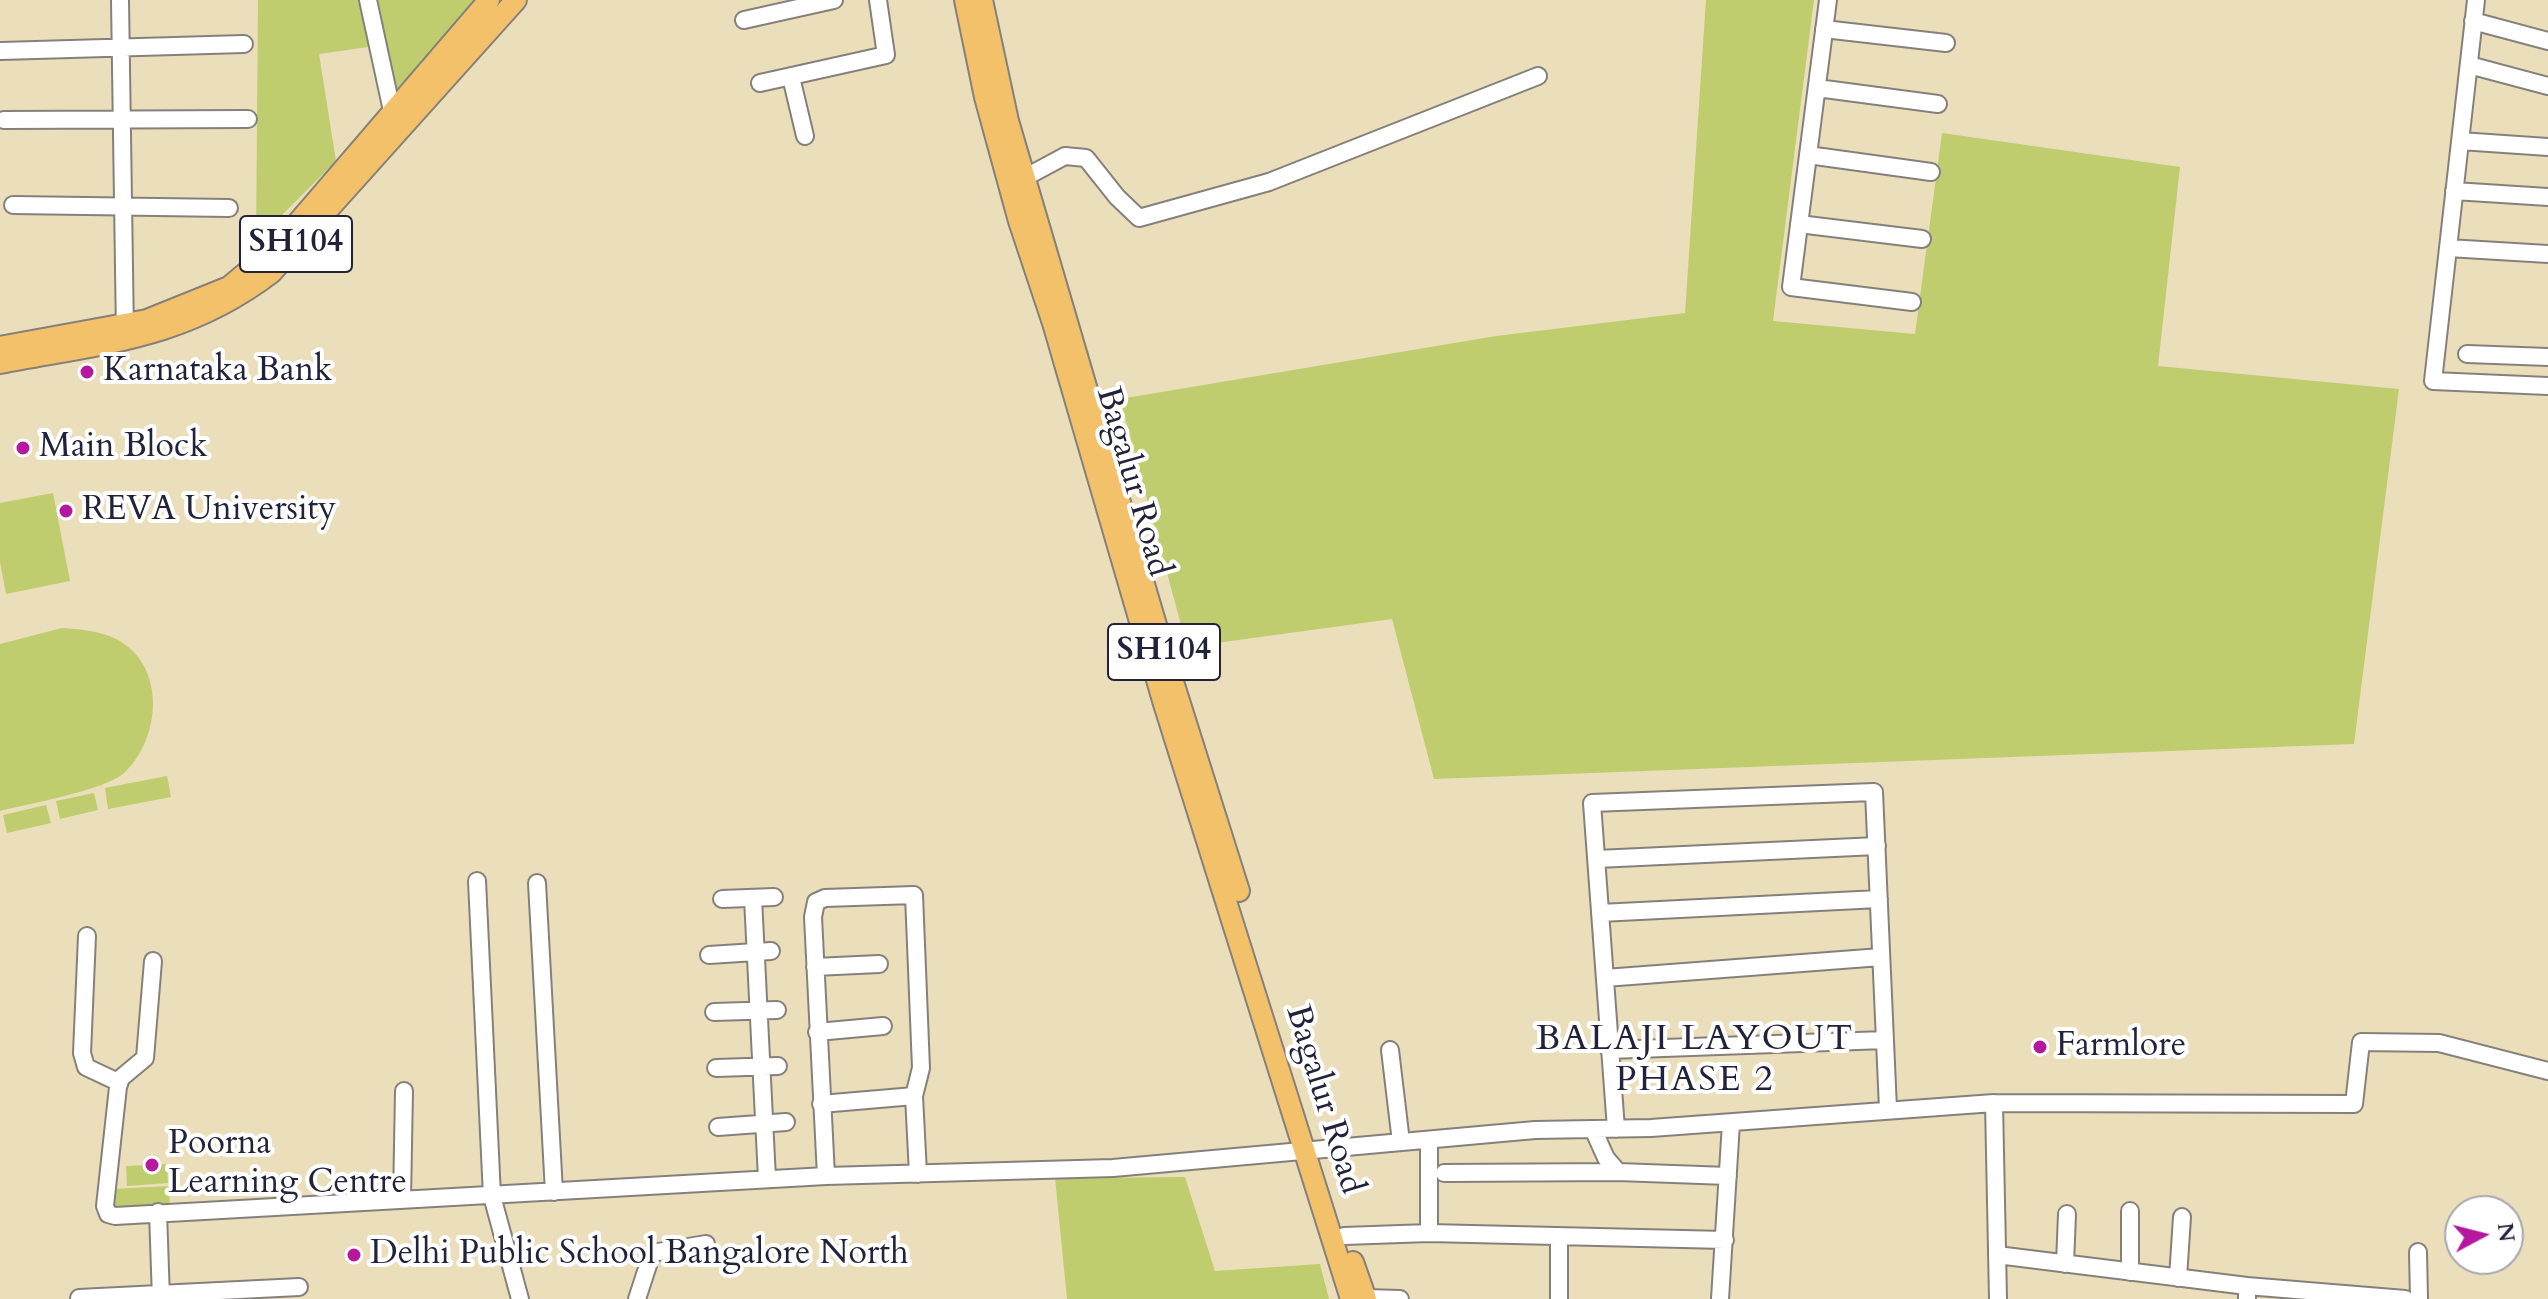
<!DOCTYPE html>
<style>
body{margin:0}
#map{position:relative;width:2548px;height:1299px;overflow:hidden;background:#ebdebb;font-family:Cardo,serif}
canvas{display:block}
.north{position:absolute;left:2444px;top:1195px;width:80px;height:80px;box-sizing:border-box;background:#fff;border:2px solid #a7a7b1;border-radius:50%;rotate:83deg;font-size:22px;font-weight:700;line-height:32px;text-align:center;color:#22223b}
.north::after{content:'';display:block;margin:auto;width:28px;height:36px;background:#b5179e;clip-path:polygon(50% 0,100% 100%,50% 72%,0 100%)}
</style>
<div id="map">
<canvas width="2548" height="1299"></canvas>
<div class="north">N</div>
</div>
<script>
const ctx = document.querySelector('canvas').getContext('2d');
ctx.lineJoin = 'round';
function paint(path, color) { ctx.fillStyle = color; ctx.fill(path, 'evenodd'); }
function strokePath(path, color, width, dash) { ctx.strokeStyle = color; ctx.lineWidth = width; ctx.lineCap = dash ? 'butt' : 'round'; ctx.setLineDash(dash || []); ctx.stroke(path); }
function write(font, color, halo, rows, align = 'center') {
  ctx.font = font + ' Cardo,serif'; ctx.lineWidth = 8; ctx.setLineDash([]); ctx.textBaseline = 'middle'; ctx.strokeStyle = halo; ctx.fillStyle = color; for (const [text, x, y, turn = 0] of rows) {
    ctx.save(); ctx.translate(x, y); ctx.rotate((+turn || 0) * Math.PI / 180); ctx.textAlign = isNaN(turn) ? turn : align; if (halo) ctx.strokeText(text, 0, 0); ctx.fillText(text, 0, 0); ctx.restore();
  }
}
const green = new Path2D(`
 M 258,0 L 364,0 L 375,46 L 319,54 L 336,161 L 256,241 Z
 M 378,0 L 478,0 L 396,90 Z
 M 1706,0 L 1814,0 L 1773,321 L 1915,334 L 1942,133 L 2180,167 L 2158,366 L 2399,389 L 2354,744 L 1434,779 L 1392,619 L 1187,647 L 1120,399 L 1496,336 L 1685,313 Z
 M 53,493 L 70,581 L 6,594 L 0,562 L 0,503 Z
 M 62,628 C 80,629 100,631 116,639 C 167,665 161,739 124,773 C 105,790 28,804 0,811 L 0,644 Z
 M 167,776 L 171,797 L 108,809 L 105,788 Z
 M 94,793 L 98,810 L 60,819 L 56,801 Z
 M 46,805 L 51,823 L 7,833 L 3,815 Z
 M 167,1164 L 168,1183 L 127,1186 L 126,1166 Z
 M 1185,1177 L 1215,1271 L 1320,1264 L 1329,1299 L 1067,1299 L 1055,1178 Z
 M 169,1186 L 170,1209 L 114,1212 L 113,1189 Z`);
const minor = new Path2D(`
 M 120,0 L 125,334
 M 368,0 L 394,120
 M 1828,0 L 1791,287 L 1912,302
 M 2476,0 L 2433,381 L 2548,386
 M 744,20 L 834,0
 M 2473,21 L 2548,41
 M 1824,29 L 1946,43
 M 1,51 L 244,44
 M 2469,65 L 2548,86
 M 791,77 L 805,136
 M 760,83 L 886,55 L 878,0
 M 1817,88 L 1938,104
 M 4,120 L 248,119
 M 2460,141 L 2548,147
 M 1808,155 L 1931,172
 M 1024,178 L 1065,156 L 1086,158 L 1117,197 L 1139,218 L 1269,182 L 1538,76
 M 2454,191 L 2548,197
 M 13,205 L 229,208
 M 1799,224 L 1922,239
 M 2448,248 L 2548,254
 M 2467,354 L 2548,357
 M 1597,859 L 1877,846
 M 477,881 L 492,1196 L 520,1299
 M 537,883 L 554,1192
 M 753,898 L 767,1179
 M 722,899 L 774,897
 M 1600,913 L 1879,899
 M 87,936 L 82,1053 L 86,1067 L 118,1082
 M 709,955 L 771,951
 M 153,961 L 145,1058 L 121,1078 L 118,1087 L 105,1206 L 108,1214 L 115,1216 L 826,1176 L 1113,1168 L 1535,1130 L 1651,1128 L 1994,1103 L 2354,1104 L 2361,1042 L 2439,1043 L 2548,1071
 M 815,967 L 879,964
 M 1605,978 L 1881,957
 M 714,1012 L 777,1010
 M 817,1032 L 883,1026
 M 1390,1050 L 1401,1142
 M 1609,1050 L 1885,1040
 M 716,1068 L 778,1066
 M 1994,1103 L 1998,1299
 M 821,1104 L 914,1096
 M 718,1127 L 786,1122
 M 1593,1129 L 1606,1158 L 1618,1172 L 1728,1176
 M 1616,1129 L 1592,803 L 1874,792 L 1888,1109
 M 1429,1140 L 1429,1233 L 1725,1240
 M 1444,1173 L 1618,1172
 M 826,1176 L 813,917 L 816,902 L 825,898 L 914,895 L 921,1068 L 914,1096 L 918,1174
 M 402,1200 L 404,1091
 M 158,1212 L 161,1299
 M 1344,1236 L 1429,1233
 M 2418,1252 L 2419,1299
 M 1997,1255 L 2247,1286 L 2247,1299
 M 2065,1264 L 2067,1214
 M 2130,1272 L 2130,1211
 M 2178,1278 L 2182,1217
 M 2247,1286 L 2405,1299
 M 79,1298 L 299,1287
 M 1365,1298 L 1400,1299
 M 637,1299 L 652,1253 L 706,1244
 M 1559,1299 L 1559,1236
 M 1720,1299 L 1731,1123`);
const major = new Path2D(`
 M 965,0 L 985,97 L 1019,221 L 1053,323 L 1164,704 L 1351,1299
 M 982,0 L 1008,121 L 1168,666 L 1239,891
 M 0,347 L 147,320 L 229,287 L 276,248 L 489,0
 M 0,363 C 104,343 184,339 271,273 L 516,0
 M 1353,1262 L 1366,1299`);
const markers = [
 [87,372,8,"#b5179e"],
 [23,448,8,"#b5179e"],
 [66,511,8,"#b5179e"],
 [2040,1047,8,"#b5179e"],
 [152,1165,8,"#b5179e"],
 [354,1255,8,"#b5179e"]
];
const shields = [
 [296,244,112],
 [1164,652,112]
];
const shieldNames = [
 ["SH104",296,244],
 ["SH104",1164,652]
];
const poiNames = [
 ["Karnataka Bank",103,372],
 ["Main Block",39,448],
 ["REVA University",82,511],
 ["Farmlore",2056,1047],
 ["Poorna",168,1145],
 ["Learning Centre",168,1184],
 ["Delhi Public School Bangalore North",370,1255]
];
const streetNames = [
 ["Bagalur Road",1132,482,74],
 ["Bagalur Road",1323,1100,73]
];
const neighbourhoodNames = [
 ["BALAJI LAYOUT",1695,1041],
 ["PHASE 2",1695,1082]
];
paint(green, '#c0cd6e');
strokePath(minor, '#86807b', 20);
strokePath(major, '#86807b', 24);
strokePath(minor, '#fff', 16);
strokePath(major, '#f4c16b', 20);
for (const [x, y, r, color] of markers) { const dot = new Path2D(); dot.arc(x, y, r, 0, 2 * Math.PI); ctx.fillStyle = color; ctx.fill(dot); strokePath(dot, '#fff', 3); }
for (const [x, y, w] of shields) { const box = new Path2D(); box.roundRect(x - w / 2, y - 28, w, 56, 6); ctx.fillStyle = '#fff'; ctx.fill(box); strokePath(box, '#22223b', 2); }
write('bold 32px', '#22223b', null, shieldNames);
write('34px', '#22223b', '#fff', poiNames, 'left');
write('34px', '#22223b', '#fff', streetNames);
ctx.letterSpacing = '2px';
write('36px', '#22223b', '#fff', neighbourhoodNames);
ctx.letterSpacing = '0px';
</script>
